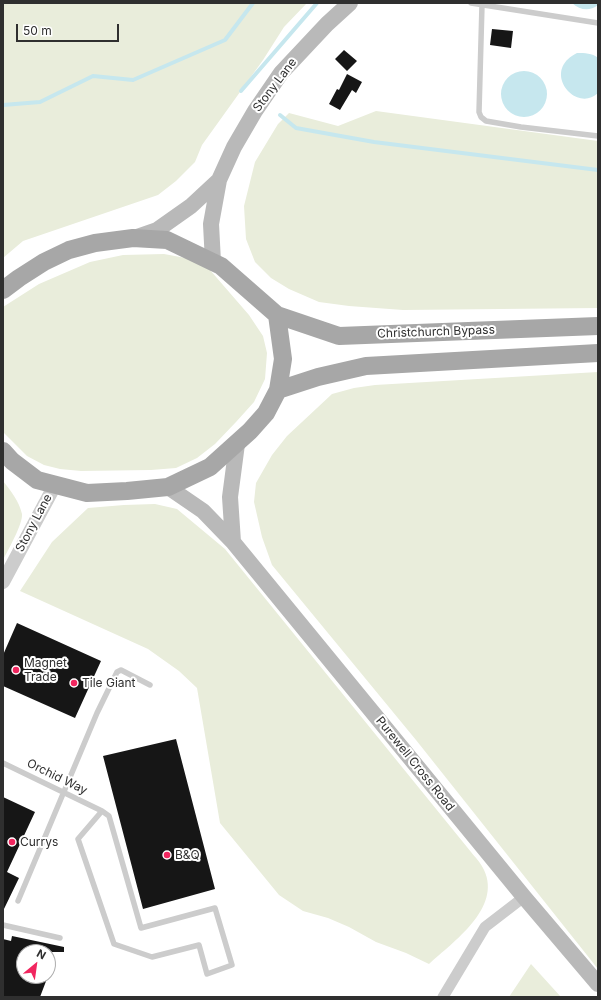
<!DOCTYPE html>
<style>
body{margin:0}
#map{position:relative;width:601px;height:1000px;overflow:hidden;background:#fff;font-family:Inter,sans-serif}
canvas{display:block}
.frame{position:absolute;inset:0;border:4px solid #2f2f2f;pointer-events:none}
.north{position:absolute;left:16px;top:944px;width:40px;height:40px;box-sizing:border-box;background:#fff;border:1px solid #acacac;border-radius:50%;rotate:29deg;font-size:11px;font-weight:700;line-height:16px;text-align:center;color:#2f2f2f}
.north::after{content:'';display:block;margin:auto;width:14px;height:18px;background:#f1265f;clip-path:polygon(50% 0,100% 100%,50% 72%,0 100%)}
.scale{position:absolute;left:16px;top:24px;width:103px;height:18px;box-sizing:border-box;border:2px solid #2f2f2f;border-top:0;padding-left:5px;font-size:12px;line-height:14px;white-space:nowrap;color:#2f2f2f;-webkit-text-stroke:3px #fff;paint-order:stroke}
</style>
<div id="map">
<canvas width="601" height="1000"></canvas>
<div class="frame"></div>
<div class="north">N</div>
<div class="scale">50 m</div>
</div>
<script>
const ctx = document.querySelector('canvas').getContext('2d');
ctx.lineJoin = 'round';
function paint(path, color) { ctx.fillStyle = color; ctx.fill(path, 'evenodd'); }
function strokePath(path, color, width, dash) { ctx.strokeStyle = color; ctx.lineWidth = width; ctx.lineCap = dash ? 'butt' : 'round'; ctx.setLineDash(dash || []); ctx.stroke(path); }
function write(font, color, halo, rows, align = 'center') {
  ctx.font = font + ' Inter,sans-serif'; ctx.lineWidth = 4; ctx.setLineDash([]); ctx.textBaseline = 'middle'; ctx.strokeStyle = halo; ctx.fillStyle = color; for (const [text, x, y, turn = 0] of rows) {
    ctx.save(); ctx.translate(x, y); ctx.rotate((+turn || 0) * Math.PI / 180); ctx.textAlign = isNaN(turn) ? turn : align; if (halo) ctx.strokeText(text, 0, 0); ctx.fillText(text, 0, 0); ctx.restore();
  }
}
const green = new Path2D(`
 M 3,3 L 307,3 L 284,27 L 263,60 L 202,145 L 195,162 L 176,181 L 158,195 L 23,241 L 3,258 Z
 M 376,111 L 598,141 L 598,308 L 403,310 L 349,306 L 319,302 L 289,289 L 271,278 L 255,262 L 246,239 L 244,206 L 255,162 L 278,124 L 289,113 L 338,126 Z
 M 164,254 L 191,259 L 210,270 L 249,315 L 263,336 L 267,353 L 265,379 L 254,402 L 236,422 L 215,444 L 197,458 L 176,468 L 151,470 L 81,471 L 60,469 L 44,465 L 27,456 L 3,432 L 3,307 L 39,284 L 90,262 L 123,255 Z
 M 598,372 L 598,969 L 416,740 L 272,565 L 262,537 L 254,502 L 256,483 L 272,455 L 287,436 L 332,394 L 354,388 L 375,385 Z
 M 3,481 C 11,491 19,501 22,514 C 23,524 8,550 3,560 Z
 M 155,504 L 177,509 L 225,549 L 471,852 C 475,857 481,863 484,870 C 502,908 453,942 429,964 L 406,953 L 376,942 L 349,927 L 328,918 L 303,911 L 279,895 L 220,823 L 197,688 L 179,671 L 148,649 L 20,591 L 52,542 L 88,508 L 124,505 Z
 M 531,964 L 561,997 L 509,997 Z`);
const water = new Path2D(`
 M 572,3 L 598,3 L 598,5 C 589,12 580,10 572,3 Z
 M 577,53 C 585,53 592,53 598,58 L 598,93 C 576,114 540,71 577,53 Z
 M501 94a23 23 0 1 1 46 0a23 23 0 1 1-46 0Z`);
const stream = new Path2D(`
 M 241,91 L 317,3
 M 3,105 L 40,102 L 93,76 L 133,80 L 225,40 L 253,3
 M 280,115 L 296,128 L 374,142 L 598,170`);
const building = new Path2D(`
 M 492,29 L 513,31 L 511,48 L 490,45 Z
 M 344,50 L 357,61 L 347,71 L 335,59 Z
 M 347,74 L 362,82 L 356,93 L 352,90 L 340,110 L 329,104 L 337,89 L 339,90 Z
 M 17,623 L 101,661 L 75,718 L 3,686 L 3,655 Z
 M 176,739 L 215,889 L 143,909 L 103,756 Z
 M 3,797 L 35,812 L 7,872 L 19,878 L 3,911 Z
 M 12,936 L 64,947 L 64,952 L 24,952 L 24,976 L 48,976 L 40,997 L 3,997 L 3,939 L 11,941 Z`);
const service = new Path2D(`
 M 471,3 L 598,23
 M 482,5 L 479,112 L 481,117 L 486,121 L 521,127 L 598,136
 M 3,763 L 102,811 L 109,816 L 141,928 L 215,908 L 232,965 L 207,974 L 199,945 L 152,957 L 114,944 L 78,839 L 102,811
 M 18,901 L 97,713 L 117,672 L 121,670 L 150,685
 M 3,925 L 60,938`);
const minor = new Path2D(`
 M 443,997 L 485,927 L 524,897`);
const tertiary = new Path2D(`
 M 3,582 L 55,485`);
const secondary = new Path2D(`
 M 134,238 L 157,230 L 191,206 L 219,180
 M 213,262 L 211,224 L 219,180 L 234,147 L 255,111 L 281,73 L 327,24 L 350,3
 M 168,487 L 203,511 L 233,542 L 524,897 L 598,984
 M 233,542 L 230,497 L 237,444`);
const primary = new Path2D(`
 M 3,290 L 19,278 L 44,262 L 69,250 L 95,243 L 133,238 L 167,240 L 221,266 L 277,315 L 339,336 L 598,326
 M 278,390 L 318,377 L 366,366 L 598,353
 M 3,451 L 12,461 L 37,480 L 87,493 L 127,491 L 168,487 L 210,467 L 250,431 L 266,413 L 278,390 L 283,359 L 277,315`);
const markers = [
 [16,670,4,"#f1265f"],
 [74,683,4,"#f1265f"],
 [12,842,4,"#f1265f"],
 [167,855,4,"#f1265f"]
];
const streetNames = [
 ["Stony Lane",275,85,-53],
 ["Christchurch Bypass",436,332,-2],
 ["Stony Lane",34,523,-62],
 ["Purewell Cross Road",415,764,51],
 ["Orchid Way",57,777,26]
];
const poiNames = [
 ["Magnet",24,663],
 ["Trade",24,677],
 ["Tile Giant",82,683],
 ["Currys",20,842],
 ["B&Q",175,855]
];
paint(green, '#e9eddb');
paint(water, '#c6e7ee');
strokePath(stream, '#c6e7ee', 4);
paint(building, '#161616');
strokePath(service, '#ccc', 5.5);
strokePath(minor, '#ccc', 11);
strokePath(tertiary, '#ccc', 14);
strokePath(secondary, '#b9b9b9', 16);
strokePath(primary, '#a7a7a7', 18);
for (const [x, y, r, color] of markers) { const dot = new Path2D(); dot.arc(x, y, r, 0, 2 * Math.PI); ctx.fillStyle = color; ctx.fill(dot); strokePath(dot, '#fff', 1.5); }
write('12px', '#2f2f2f', '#fff', streetNames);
write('12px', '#2f2f2f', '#fff', poiNames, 'left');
</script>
